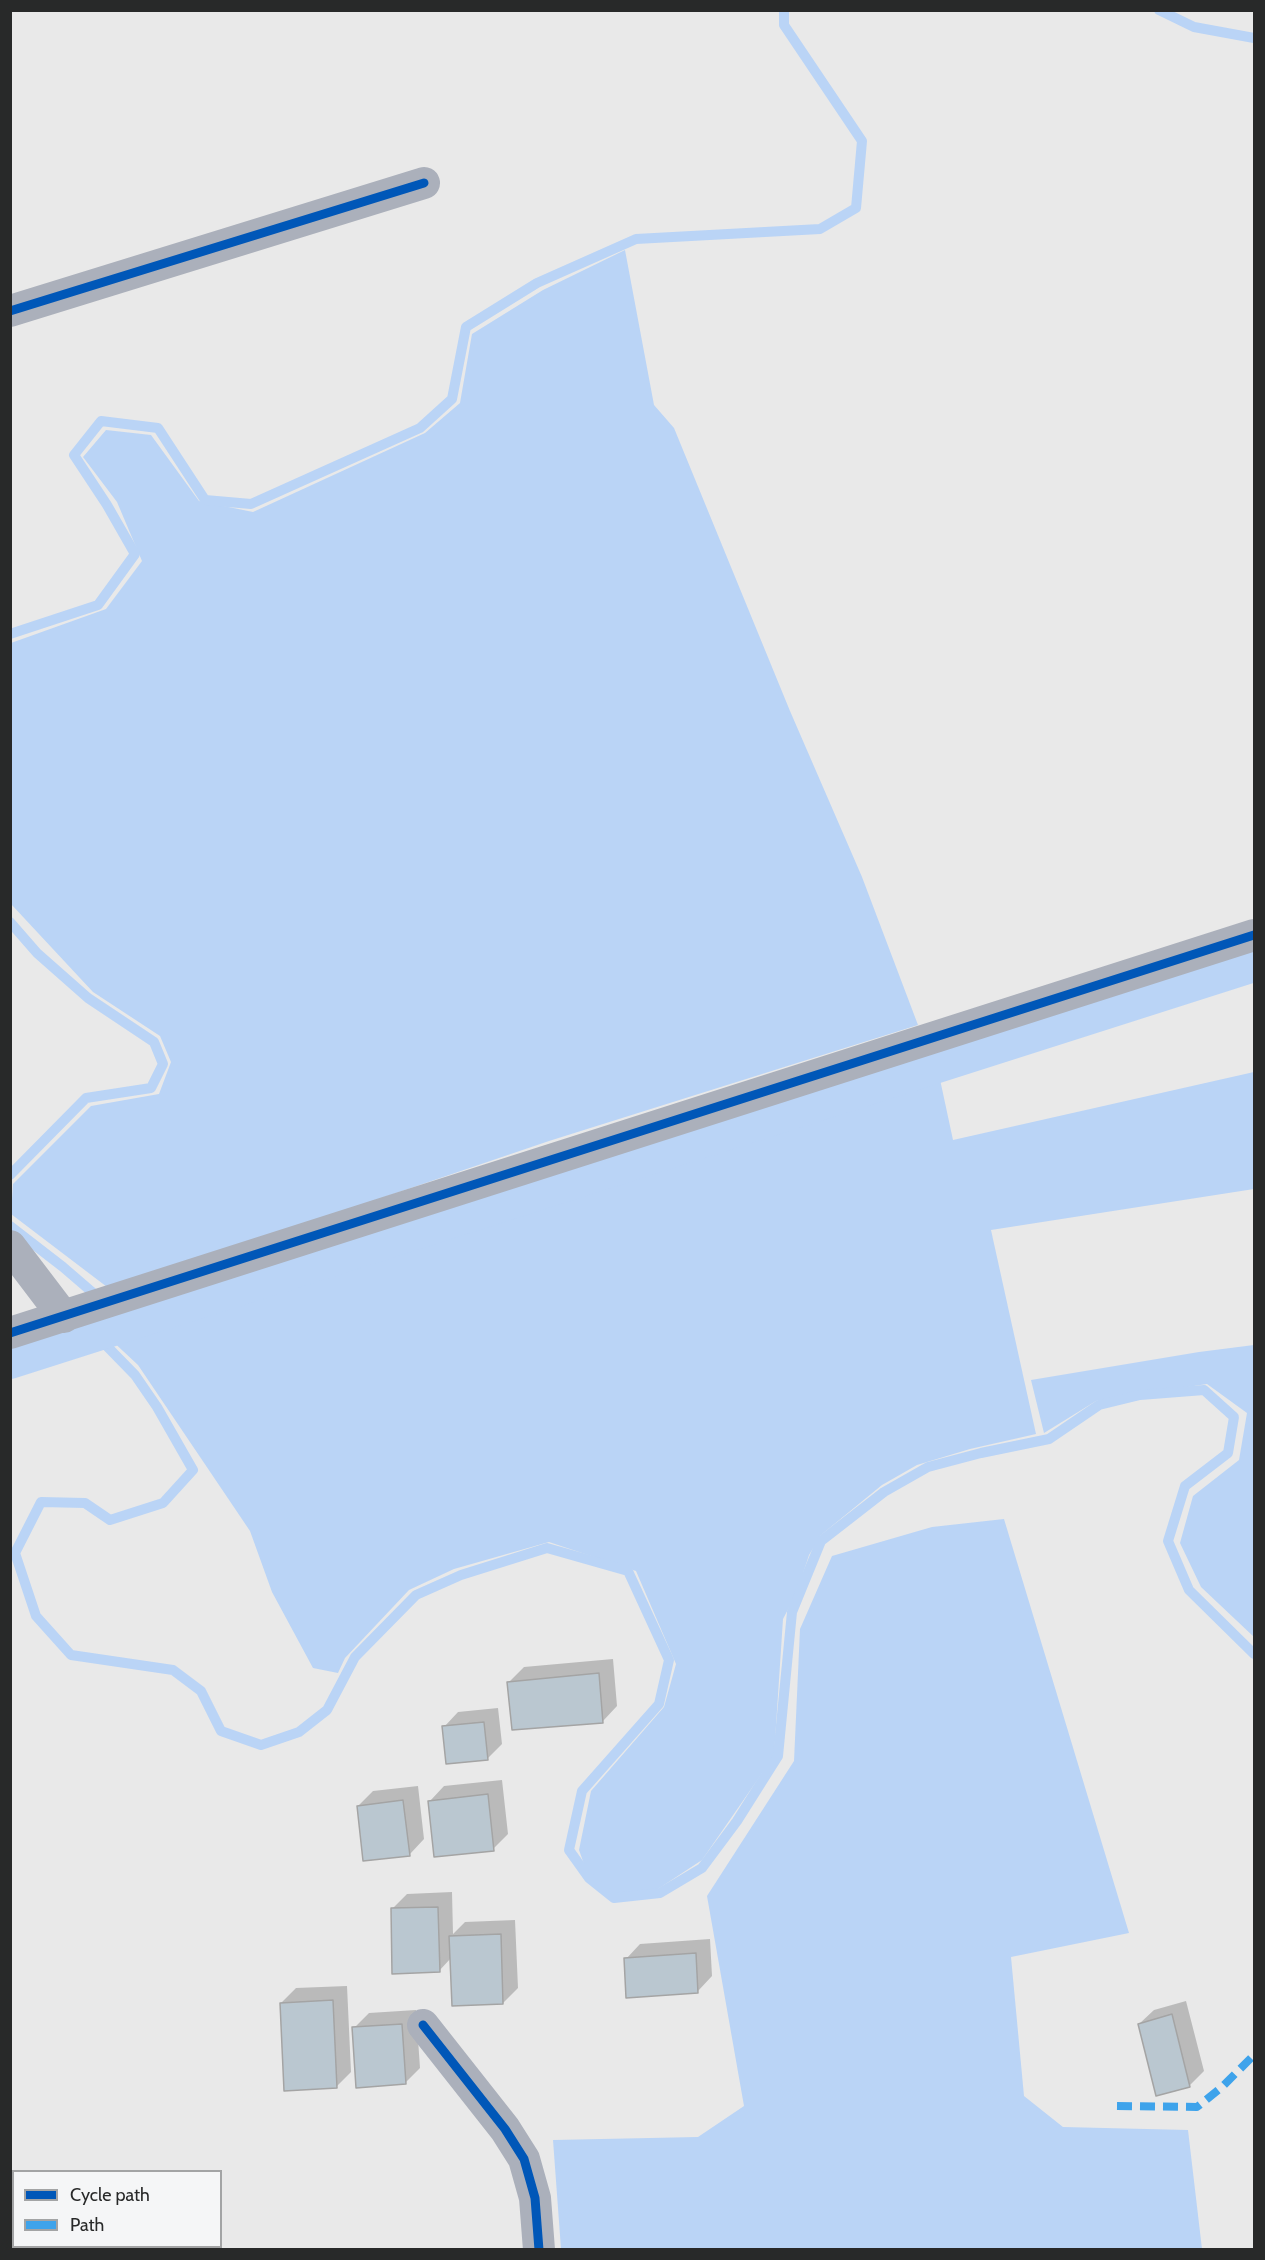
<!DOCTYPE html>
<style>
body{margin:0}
#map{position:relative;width:1265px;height:2260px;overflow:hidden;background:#e9e9e9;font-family:Cabin,sans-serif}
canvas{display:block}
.frame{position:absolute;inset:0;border:12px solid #282929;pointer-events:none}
.legend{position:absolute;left:12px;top:2170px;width:210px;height:78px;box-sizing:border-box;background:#f5f6f7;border:2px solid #a3a4a5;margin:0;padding:8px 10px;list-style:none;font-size:18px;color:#282929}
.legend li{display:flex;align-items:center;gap:12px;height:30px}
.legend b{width:30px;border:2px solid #a3a4a5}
</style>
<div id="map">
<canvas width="1265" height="2260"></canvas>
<div class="frame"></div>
<ul class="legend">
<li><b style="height:8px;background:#0057b8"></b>Cycle path</li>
<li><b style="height:8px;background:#3ea3eb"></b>Path</li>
</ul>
</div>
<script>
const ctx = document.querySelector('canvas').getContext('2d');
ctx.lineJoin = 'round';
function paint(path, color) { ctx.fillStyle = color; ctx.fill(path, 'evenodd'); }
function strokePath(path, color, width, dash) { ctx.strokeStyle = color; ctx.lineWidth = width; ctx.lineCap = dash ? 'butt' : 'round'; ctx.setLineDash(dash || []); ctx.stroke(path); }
const water = new Path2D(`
 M 625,250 L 654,405 L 674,428 L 790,711 L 862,877 L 918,1025 L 549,1141 L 111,1290 L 11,1214 L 13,1184 L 91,1106 L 159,1094 L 171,1062 L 160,1036 L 93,992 L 11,904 L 11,643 L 106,609 L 142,561 L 117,502 L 83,457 L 106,430 L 151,435 L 199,501 L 253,512 L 425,433 L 460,403 L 472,334 L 543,290 Z
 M 938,1070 L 953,1140 L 1254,1072 L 1254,1189 L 991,1230 L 1036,1434 L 970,1449 L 917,1465 L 882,1485 L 821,1535 L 809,1555 L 797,1592 L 783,1619 L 774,1756 L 702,1860 L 658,1889 L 617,1894 L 589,1878 L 579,1850 L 591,1791 L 664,1707 L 676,1664 L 636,1571 L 549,1542 L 454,1569 L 409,1590 L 345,1658 L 338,1673 L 313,1668 L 272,1592 L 250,1531 L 138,1365 L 108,1337 Z
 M 1254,1345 L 1254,1637 L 1201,1587 L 1180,1543 L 1193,1496 L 1239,1460 L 1247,1413 L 1207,1384 L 1096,1401 L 1044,1433 L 1031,1380 L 1199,1352 Z
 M 1004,1519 L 1129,1933 L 1011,1957 L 1024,2096 L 1063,2127 L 1188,2130 L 1202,2249 L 561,2249 L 553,2140 L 698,2137 L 744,2106 L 707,1896 L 794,1761 L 800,1629 L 832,1556 L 932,1527 Z`);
const shadow = new Path2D(`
 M 613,1659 L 617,1706 L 603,1721 L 509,1682 L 524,1667 Z
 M 498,1708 L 502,1744 L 487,1759 L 444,1727 L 458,1712 Z
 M 502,1780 L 508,1834 L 493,1849 L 430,1801 L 444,1786 Z
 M 418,1786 L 424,1839 L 410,1854 L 358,1806 L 373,1791 Z
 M 452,1892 L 453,1934 L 465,1922 L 515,1920 L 518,1988 L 503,2003 L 451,1958 L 439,1971 L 392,1909 L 407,1894 Z
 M 710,1939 L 712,1976 L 698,1991 L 626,1959 L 640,1944 Z
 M 347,1986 L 351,2072 L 337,2086 L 281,2003 L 296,1988 Z
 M 1186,2001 L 1204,2071 L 1189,2086 L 1139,2024 L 1154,2010 Z
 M 416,2010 L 420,2068 L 405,2083 L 354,2028 L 369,2013 Z`);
const stream = new Path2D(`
 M 1159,10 L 1194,27 L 1254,38
 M 10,634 L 98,605 L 135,554 L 107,505 L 74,455 L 101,421 L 158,428 L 205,500 L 251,504 L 420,428 L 452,399 L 466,327 L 537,283 L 636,239 L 820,229 L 856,208 L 862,141 L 784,25 L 784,10
 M 10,922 L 37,953 L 88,998 L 154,1042 L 163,1064 L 151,1088 L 86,1098 L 10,1175
 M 10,1226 L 63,1267 L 99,1298 L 94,1333 L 135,1375 L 157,1407 L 193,1470 L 163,1503 L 110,1520 L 85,1503 L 41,1502 L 15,1553 L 36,1616 L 71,1655 L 173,1670 L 201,1691 L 221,1731 L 261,1745 L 299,1732 L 327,1710 L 355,1657 L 416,1595 L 461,1575 L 547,1548 L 628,1571 L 669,1660 L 659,1704 L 582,1791 L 569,1850 L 589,1878 L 614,1898 L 660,1893 L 702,1868 L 737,1821 L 778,1756 L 792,1612 L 821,1541 L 884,1492 L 928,1467 L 981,1453 L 1049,1439 L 1099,1405 L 1140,1395 L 1204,1390 L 1234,1417 L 1228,1453 L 1185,1486 L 1168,1541 L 1189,1590 L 1254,1654`);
const canal = new Path2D(`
 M 10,1360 L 1254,963`);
const building = new Path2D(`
 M 599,1673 L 603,1723 L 512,1730 L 507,1682 Z
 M 484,1722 L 488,1760 L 446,1764 L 442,1726 Z
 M 488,1794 L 494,1851 L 434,1857 L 428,1801 Z
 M 403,1800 L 410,1856 L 363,1861 L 357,1806 Z
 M 438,1907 L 440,1972 L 392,1974 L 391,1908 Z
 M 501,1934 L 503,2004 L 452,2006 L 449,1936 Z
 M 696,1953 L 698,1993 L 626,1998 L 624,1958 Z
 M 333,2000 L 337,2088 L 284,2091 L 280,2003 Z
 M 1172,2014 L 1190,2087 L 1156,2096 L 1138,2024 Z
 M 402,2024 L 406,2084 L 356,2088 L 352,2027 Z`);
const street = new Path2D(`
 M 10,311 L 424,183
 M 10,1246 L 64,1317
 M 10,1333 L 1254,935
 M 423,2025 L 505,2129 L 524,2159 L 535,2198 L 539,2250`);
const quiet = new Path2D(`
 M 1117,2106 L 1197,2107 L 1222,2087 L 1254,2055`);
const cycleway = new Path2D(`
 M 10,311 L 424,183
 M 10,1333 L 1254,935
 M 423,2025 L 505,2129 L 524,2159 L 535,2198 L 539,2250`);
paint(water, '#bad4f6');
paint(shadow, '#0003');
strokePath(stream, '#bad4f6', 10);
strokePath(canal, '#bad4f6', 38);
paint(building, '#bac7d0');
strokePath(building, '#a4a4a4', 1.5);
strokePath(street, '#abb0bb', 32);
strokePath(quiet, '#3ea3eb', 8, [15, 8]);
strokePath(cycleway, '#0057b8', 9);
</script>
